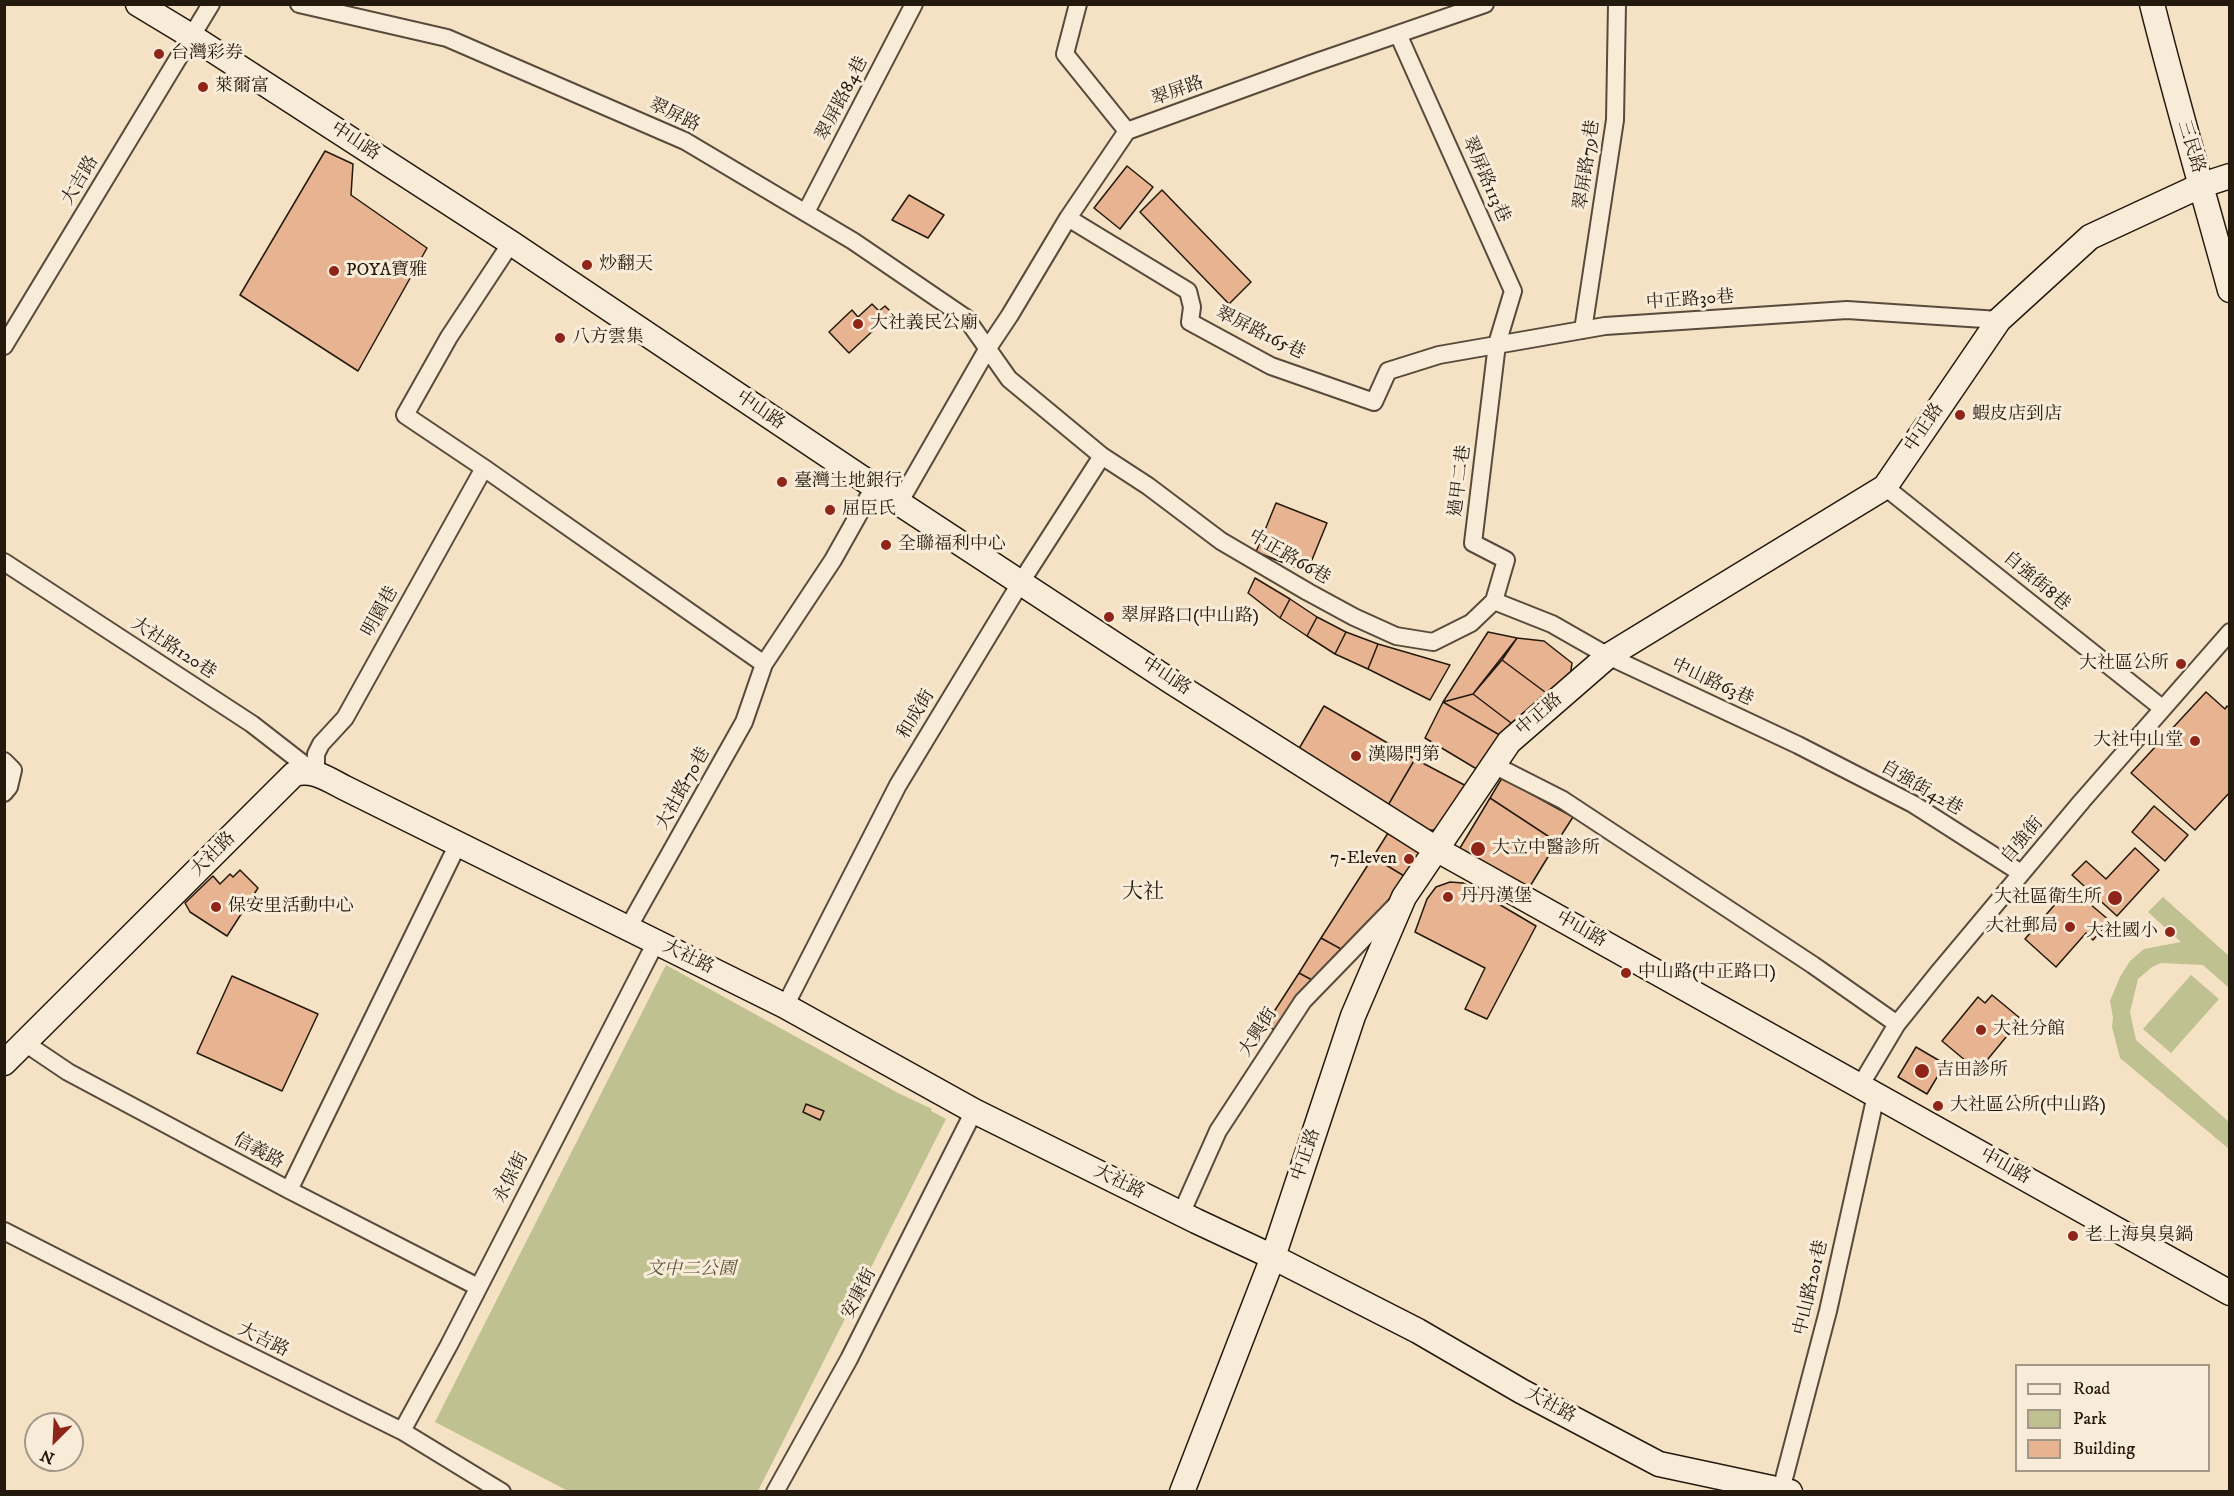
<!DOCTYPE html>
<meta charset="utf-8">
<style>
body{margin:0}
#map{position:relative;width:2234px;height:1496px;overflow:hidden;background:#f5e1c4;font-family:"IM FELL DW Pica",serif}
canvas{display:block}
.frame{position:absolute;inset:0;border:6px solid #23190d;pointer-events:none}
.legend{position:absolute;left:2015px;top:1364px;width:195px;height:108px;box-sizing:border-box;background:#f8ecd9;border:2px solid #a39887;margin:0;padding:8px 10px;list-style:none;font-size:18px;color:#23190d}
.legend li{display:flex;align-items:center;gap:12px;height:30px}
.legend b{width:30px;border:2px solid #a39887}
.north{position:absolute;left:24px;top:1412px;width:60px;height:60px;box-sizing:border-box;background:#f8ecd9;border:2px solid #a39887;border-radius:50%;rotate:204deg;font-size:16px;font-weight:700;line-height:24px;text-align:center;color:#23190d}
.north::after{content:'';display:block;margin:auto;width:21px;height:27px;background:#8f2418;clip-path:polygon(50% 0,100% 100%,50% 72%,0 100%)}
</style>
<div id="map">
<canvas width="2234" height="1496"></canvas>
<div class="frame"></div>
<ul class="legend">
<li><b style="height:8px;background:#f8ecd9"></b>Road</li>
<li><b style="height:16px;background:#c0c191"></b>Park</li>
<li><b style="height:16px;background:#e7b390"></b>Building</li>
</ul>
<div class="north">N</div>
</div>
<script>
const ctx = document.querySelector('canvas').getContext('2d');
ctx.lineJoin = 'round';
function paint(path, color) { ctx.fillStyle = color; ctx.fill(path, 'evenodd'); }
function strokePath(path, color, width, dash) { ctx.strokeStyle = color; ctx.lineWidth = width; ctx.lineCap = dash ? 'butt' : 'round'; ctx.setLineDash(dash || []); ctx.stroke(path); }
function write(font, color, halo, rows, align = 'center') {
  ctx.font = font + ' "IM FELL DW Pica","Noto Serif TC",serif'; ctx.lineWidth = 6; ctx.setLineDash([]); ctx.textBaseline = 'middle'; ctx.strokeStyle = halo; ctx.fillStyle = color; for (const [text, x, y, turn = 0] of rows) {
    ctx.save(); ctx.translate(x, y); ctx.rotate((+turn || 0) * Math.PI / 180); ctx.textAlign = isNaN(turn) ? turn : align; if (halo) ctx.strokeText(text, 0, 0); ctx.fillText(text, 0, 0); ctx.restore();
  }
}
const green = new Path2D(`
 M 2163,897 L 2229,956 L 2229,988 L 2203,965 L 2161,963 L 2152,967 L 2138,979 L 2130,1012 L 2136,1040 L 2229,1122 L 2229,1149 L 2120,1058 L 2112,1027 L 2113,1018 L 2110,1001 L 2120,977 L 2130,961 L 2144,949 L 2181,942 L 2148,912 Z
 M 666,965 L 898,1093 L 932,1109 L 931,1111 L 946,1119 L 758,1491 L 568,1491 L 435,1422 Z
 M 2191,975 L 2219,999 L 2171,1053 L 2143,1029 Z`);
const building = new Path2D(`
 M 325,151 L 353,164 L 351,195 L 427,248 L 358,371 L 240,295 Z
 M 1127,166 L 1153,187 L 1120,229 L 1094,208 Z
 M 1162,190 L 1251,282 L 1229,304 L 1140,212 Z
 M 909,195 L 944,215 L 928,238 L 892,220 Z
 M 872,304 L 879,311 L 885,306 L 892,313 L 849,353 L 829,332 L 852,310 L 858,317 Z
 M 1276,503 L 1327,523 L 1307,572 L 1256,552 Z
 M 1255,578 L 1290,599 L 1280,618 L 1248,593 Z
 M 1290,599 L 1317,617 L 1307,636 L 1280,618 Z
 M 1317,617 L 1346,632 L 1335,654 L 1307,636 Z
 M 1346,632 L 1378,644 L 1368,669 L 1335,654 Z
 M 1488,632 L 1517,638 L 1473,694 L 1443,702 Z
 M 1517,638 L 1544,641 L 1572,663 L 1570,677 L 1549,695 L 1502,660 Z
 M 1378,644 L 1450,665 L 1430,700 L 1368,669 Z
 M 1502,660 L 1549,695 L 1515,726 L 1473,694 Z
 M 2206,692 L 2225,709 L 2227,706 L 2230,708 L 2230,792 L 2195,830 L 2131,773 Z
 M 1473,694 L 1515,726 L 1503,737 L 1443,702 Z
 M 1443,702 L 1503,737 L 1480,771 L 1425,738 Z
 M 1324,706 L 1415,759 L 1387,807 L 1297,752 Z
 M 1415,759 L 1472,789 L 1436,830 L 1427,830 L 1387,807 Z
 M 1502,778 L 1573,817 L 1557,842 L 1490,798 Z
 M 1490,798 L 1557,842 L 1529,888 L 1457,853 Z
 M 2154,806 L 2188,835 L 2165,861 L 2132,832 Z
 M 1388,833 L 1424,855 L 1409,879 L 1373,857 Z
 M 2135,848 L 2159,870 L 2117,916 L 2072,875 L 2086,861 L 2106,879 Z
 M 1373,857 L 1409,879 L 1341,949 L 1321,938 Z
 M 240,870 L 258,888 L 227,936 L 190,912 L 185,903 L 213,876 L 220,884 L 230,874 L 233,877 Z
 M 1450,882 L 1463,883 L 1536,926 L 1487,1019 L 1465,1009 L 1485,968 L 1415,932 L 1427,899 L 1436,887 Z
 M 2070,887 L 2110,921 L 2093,940 L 2086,933 L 2056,967 L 2025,939 Z
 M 1321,938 L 1341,949 L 1312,980 L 1299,973 Z
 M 1299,973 L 1312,980 L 1274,1030 L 1266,1024 Z
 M 232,976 L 318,1014 L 282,1091 L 197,1053 Z
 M 1992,995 L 2021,1019 L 1978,1071 L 1942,1041 L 1978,997 L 1985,1003 Z
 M 1916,1047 L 1945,1064 L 1927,1094 L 1898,1077 Z
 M 806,1104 L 824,1111 L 820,1120 L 803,1112 Z`);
const street = new Path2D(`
 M 299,4 L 447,38 L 685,141 L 853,241 L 966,318 L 1009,379 L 1102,456 L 1148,486 L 1221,541 L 1308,592 L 1354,617 L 1396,636 L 1433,642 L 1471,623 L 1494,601 L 1552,624 L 1608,656 L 1798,745 L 1913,804 L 2021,873
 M 1078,4 L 1065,54 L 1127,131
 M 1398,34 L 1513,291 L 1497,344 L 1473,543 L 1506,560 L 1494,601
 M 806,212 L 914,4
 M 1068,218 L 1188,291 L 1192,307 L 1190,322 L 1271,366 L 1374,402 L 1388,371 L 1439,355 L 1605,326 L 1847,310 L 1999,320
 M 511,243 L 449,337 L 405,415 L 484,468 L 764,664
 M 1583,330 L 1615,120 L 1617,4
 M 4,346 L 211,4
 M 1885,487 L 2162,708
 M 899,503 L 988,348 L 1010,315 L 1068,218 L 1127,131 L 1311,64 L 1485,4
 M 4,562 L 252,724 L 315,773
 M 4,761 L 13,770 L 9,787 L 4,793
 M 1494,765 L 1563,800 L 1813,965 L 1897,1024
 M 316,774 L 316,754 L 321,744 L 345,718 L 484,468
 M 628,928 L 744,722 L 764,664 L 833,560 L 874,487
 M 785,1006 L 898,785 L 1021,582 L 1102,456
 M 25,1043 L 68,1072 L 289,1190 L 478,1287
 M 1860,1086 L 1897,1024 L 1938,973 L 2082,801 L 2230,632
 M 289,1190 L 458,844
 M 1181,1214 L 1218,1131 L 1303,1001 L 1397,904
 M 4,1231 L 214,1338 L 402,1431 L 502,1492
 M 402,1431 L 449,1345 L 656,942
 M 1781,1490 L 1828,1311 L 1876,1095
 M 775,1492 L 849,1359 L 974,1111`);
const secondary = new Path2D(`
 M 138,4 L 191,36 L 511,243 L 899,503 L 1172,682 L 1436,849 L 2230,1293
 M 2152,4 C 2176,100 2204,195 2230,290
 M 4,1063 L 294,774 C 313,768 329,780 345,788 L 785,1006 L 974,1111 L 1196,1221 L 1273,1257 L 1418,1331 L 1521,1391 L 1659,1464 L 1790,1492
 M 1182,1492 L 1273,1257 L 1353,1016 L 1404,897 L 1509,742 L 1608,656 L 1885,487 L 1999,320 L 2090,237 L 2202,185 L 2230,176`);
const markers = [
 [159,54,6,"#8f2418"],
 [203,87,6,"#8f2418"],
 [587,265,6,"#8f2418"],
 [334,271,6,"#8f2418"],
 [858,324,6,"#8f2418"],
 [560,338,6,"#8f2418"],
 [1960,415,6,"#8f2418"],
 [782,482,6,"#8f2418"],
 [830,510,6,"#8f2418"],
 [886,545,6,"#8f2418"],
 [1109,617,6,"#8f2418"],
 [2181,664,6,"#8f2418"],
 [2195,741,6,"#8f2418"],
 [1356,756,6,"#8f2418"],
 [1478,849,8,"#8f2418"],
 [1409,859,6,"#8f2418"],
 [1448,897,6,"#8f2418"],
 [2115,898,8,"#8f2418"],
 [216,907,6,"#8f2418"],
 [2070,927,6,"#8f2418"],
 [2170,932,6,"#8f2418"],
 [1626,973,6,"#8f2418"],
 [1981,1030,6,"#8f2418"],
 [1922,1071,8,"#8f2418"],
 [1938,1106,6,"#8f2418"],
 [2073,1236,6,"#8f2418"]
];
const poiNames = [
 ["台灣彩券",171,54],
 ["萊爾富",215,87],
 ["炒翻天",599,265],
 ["POYA寶雅",346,271],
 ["大社義民公廟",870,324],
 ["八方雲集",572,338],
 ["蝦皮店到店",1972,415],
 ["臺灣土地銀行",794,482],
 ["屈臣氏",842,510],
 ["全聯福利中心",898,545],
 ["翠屏路口(中山路)",1121,617],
 ["大社區公所",2169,664,"right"],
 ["大社中山堂",2183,741,"right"],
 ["漢陽門第",1368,756],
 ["大立中醫診所",1492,849],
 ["7-Eleven",1397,859,"right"],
 ["丹丹漢堡",1460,897],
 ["大社區衛生所",2102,898,"right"],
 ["保安里活動中心",228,907],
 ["大社郵局",2058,927,"right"],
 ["大社國小",2158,932,"right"],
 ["中山路(中正路口)",1638,973],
 ["大社分館",1993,1030],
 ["吉田診所",1936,1071],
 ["大社區公所(中山路)",1950,1106],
 ["老上海臭臭鍋",2085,1236]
];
const streetNames = [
 ["翠屏路",1178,92,-20],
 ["翠屏路84巷",843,99,-63],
 ["翠屏路",674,116,25],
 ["中山路",355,142,33],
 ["三民路",2190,147,73],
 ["翠屏路79巷",1588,165,-82],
 ["翠屏路113巷",1485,180,66],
 ["大吉路",81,181,-59],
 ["中正路30巷",1690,301,-4],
 ["翠屏路165巷",1260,334,26],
 ["中山路",760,411,34],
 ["中正路",1925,428,-56],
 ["過甲二巷",1461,481,-83],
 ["中正路66巷",1289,558,30],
 ["自強街8巷",2036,582,40],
 ["明園巷",381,612,-61],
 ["大社路120巷",173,649,33],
 ["中山路",1166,677,33],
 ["中山路63巷",1712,683,25],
 ["和成街",917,715,-59],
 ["中正路",1540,715,-41],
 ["大社路70巷",684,789,-61],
 ["自強街42巷",1921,789,30],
 ["自強街",2023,841,-50],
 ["大社路",214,855,-45],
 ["中山路",1581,930,29],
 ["大社路",688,958,26],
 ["大興街",1259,1033,-57],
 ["信義路",258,1152,28],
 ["中正路",1307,1155,-71],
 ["中山路",2005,1167,29],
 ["永保街",512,1178,-63],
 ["大社路",1119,1183,26],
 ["中山路201巷",1812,1288,-77],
 ["安康街",860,1294,-63],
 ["大吉路",263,1341,26],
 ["大社路",1550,1406,28]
];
const parkNames = [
 ["文中二公園",691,1270]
];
const quarterNames = [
 ["大社",1143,894]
];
paint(green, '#c0c191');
paint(building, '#e7b390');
strokePath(building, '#23190d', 1.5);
strokePath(street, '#584b3b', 20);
strokePath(secondary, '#23190d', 27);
strokePath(street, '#f8ecd9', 16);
strokePath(secondary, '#f8ecd9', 24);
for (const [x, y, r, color] of markers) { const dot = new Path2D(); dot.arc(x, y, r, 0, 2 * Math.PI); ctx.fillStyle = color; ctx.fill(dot); strokePath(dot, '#f8ecd9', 2); }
write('18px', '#23190d', '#f8ecd9', poiNames, 'left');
write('18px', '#23190d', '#f8ecd9', streetNames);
write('italic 18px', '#5a543b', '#f8ecd9', parkNames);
write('21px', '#23190d', '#f8ecd9', quarterNames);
</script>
